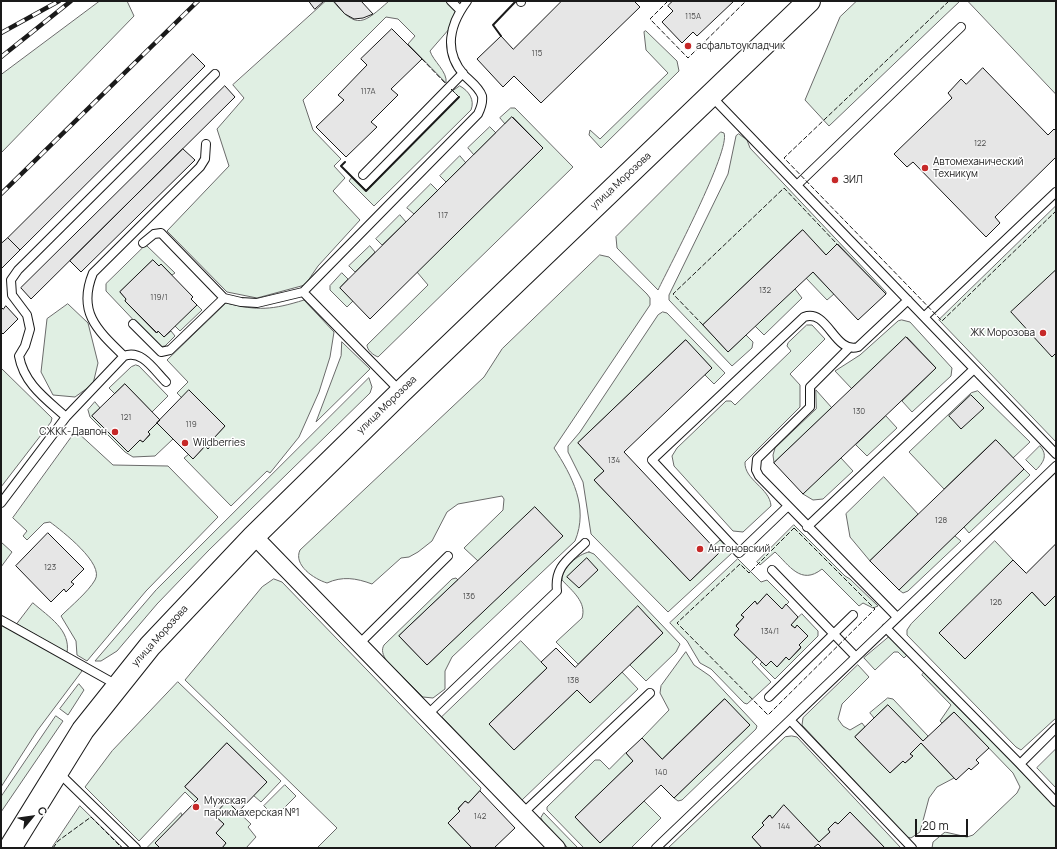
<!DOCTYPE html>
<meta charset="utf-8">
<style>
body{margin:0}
#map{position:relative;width:1057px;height:849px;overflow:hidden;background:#fff;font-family:Manrope,sans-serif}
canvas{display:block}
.frame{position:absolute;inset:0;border:2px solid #1a1a1a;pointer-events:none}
.north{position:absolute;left:12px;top:797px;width:40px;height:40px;-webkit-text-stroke:3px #fff;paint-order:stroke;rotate:61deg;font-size:11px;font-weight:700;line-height:16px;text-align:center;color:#1a1a1a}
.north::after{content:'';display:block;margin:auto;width:14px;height:18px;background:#1a1a1a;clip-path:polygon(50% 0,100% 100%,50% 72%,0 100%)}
.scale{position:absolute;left:915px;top:819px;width:53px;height:18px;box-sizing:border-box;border:2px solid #1a1a1a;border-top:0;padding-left:5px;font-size:12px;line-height:14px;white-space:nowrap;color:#1a1a1a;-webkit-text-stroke:3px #fff;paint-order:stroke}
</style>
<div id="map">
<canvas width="1057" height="849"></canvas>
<div class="frame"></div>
<div class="north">С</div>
<div class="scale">20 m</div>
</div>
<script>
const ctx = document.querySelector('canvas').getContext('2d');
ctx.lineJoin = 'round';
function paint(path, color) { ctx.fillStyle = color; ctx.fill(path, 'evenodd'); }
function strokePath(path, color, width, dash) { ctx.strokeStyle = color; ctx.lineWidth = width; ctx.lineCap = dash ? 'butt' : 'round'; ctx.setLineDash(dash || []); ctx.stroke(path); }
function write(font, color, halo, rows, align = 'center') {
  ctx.font = font + ' Manrope,sans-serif'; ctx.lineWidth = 3; ctx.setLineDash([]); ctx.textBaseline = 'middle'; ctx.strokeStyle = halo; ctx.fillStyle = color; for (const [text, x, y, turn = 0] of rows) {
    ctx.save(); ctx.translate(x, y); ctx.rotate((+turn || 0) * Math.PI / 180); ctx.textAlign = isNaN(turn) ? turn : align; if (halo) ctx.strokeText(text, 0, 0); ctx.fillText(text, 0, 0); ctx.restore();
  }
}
const green = new Path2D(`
 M 100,1 L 127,1 L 134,16 L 1,153 L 1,75 Z
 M 326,1 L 333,1 C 357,30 363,24 389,1 L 445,1 L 457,12 L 450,28 L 430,51 C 433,61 448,72 446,83 L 408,44 L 415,36 L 398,19 L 386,17 L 303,100 L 313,130 L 341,159 L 334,166 L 345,178 L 333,191 L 360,220 L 318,266 L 305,285 L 257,298 L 227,292 L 167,231 L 229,166 L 217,129 L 244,98 L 233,85 Z
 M 857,1 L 960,1 L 829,126 L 805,100 L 840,17 Z
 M 968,1 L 1056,1 L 1056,94 Z
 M 646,31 L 677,61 L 679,71 L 601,148 L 589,135 L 590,130 L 600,139 L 668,73 L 646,50 L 644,32 Z
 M 460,86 C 469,91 475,100 471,110 L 374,206 L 349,181 L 352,177 L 366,190 L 459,97 L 453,91 Z
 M 511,108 L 515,108 L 573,167 L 378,357 C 373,355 367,350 367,345 L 428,285 L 417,272 L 543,148 L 513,117 L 505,124 L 500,118 Z
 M 490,127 L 496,133 L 474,155 L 468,148 Z
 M 721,132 L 724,133 C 731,150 669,267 658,290 L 617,248 L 616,237 Z
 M 739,134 L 747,140 L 750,148 L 886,292 L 886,294 L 838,244 L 826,255 L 802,230 L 703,325 L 728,352 L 746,335 L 753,342 L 752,348 L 732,366 L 669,300 L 669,295 L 728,174 L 736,136 Z
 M 460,156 L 466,163 L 446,182 L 440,176 Z
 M 431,184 L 438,191 L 414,214 L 407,208 Z
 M 1056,206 L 1056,442 L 939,320 Z
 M 400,215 L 406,222 L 382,245 L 376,239 Z
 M 146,245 L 175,273 L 172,275 L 161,264 L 159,266 L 153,260 L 120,292 L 126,299 L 125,301 L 156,333 L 158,331 L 164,337 L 171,331 L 175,336 L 165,346 L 159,347 L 106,291 L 106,284 Z
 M 370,246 L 375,252 L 355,272 L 349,266 Z
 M 600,255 L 609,257 L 647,294 L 650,298 L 650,305 L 554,448 C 572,476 589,507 575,541 L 452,657 L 445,671 L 445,689 L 433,698 L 423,697 L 386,660 C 383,655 381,650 384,645 L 452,579 L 456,578 L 458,580 L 399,636 L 427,665 L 562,536 L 478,561 L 464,548 L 500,513 L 503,510 L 504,499 L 502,496 L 458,504 L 447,512 L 432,541 L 418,552 L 409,557 L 401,558 L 372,584 C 356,578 342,576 327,583 C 314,579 293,565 300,550 L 484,377 L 502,349 Z
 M 813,272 L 834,294 L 827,300 L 806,278 Z
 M 342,273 L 348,279 L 340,288 L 353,301 L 347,307 L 330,290 L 330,286 Z
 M 795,289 L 802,298 L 764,335 L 755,326 Z
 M 304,300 L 334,332 L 330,357 L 319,392 L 299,437 L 270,473 L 267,471 L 231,506 L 184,458 L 189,454 L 193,459 L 205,446 L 208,449 L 215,441 L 213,439 L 225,426 L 190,391 L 182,398 L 177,393 L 188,382 L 167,360 L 226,303 C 258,311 272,310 304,300 Z
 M 68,304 L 88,323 L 98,363 L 93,384 L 75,397 L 53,395 L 41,372 L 47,319 Z
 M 197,305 L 202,310 L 180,331 L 175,326 Z
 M 663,312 L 667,313 L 725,373 L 714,384 L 705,375 L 712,368 L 685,340 L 578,443 L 604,471 L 594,480 L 690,581 L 719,553 L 713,546 L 720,540 L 732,553 L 668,612 L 591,534 L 583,482 L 568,452 L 568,446 L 580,432 L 658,315 Z
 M 902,320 L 910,322 L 952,368 L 951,376 L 912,412 L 902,401 L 936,368 L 907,337 L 852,389 L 835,371 L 860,355 L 898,321 Z
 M 807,325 L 812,325 L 825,339 L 790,374 L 800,385 L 800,407 L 745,462 C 744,480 770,488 771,506 L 743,532 L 733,531 L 674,466 L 672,456 L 677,448 L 726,401 L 731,401 L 735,405 L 791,351 L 787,346 L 788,343 Z
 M 342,342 L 370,369 L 316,422 L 341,356 Z
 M 136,365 L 139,366 L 168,396 L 152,412 L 125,384 L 115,394 L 109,388 L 131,367 Z
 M 1,368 L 52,418 L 51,422 L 1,487 Z
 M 369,378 L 372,387 L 370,393 L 209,550 L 157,604 L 117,651 L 101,661 L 95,661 L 156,590 Z
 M 816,390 L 832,408 L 774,463 L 773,455 L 775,448 L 816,409 Z
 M 978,391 L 1030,442 L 1013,458 L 995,440 L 944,489 L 909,452 L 971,393 Z
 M 95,402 L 100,408 L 92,416 L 128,452 L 140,440 L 143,442 L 150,435 L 148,432 L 157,423 L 173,439 L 155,456 L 133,457 L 125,452 L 90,417 L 88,410 Z
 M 886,416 L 897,428 L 867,456 L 856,445 Z
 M 76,431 L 113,465 L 168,466 L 218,517 L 146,591 L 87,661 L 77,655 L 76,641 L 61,616 C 71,606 88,592 95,580 C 105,564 62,531 50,522 L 44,523 L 27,540 L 23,536 L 27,531 L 13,518 Z
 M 1040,446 C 1048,455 1044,462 1036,470 L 1026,460 Z
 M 841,458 L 853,471 L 823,499 L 813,500 L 803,494 Z
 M 1024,469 L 1030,475 L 969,533 L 964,527 Z
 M 884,477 L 918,514 L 870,561 L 850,537 L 846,514 Z
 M 794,525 L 845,576 L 850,579 L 878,606 L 873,608 L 863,603 L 859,606 L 822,569 C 801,586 789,565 775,552 L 760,565 L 757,562 Z
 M 955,536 L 961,541 L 908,591 L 903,593 L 899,590 Z
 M 995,541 L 1013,560 L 965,659 L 1032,592 L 1045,606 L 1056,595 L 1056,718 L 1021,750 L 1016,747 L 907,635 L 907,630 L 911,624 Z
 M 1,542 L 12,552 L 1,567 Z
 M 589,552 L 594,554 L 680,644 L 676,652 L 646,681 L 630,665 L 663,633 L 638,607 L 578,664 L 556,642 L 582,618 C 587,602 572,591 562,580 C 562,568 578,554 589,552 Z
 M 738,559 L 761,582 L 767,580 L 789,602 L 782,609 L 767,594 L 757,604 L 755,601 L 741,615 L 744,617 L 736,625 L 739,629 L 734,635 L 757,657 L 752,662 L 771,682 L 747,704 L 744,703 L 711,669 L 700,663 L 687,641 L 670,623 Z
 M 274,579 L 282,582 L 481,788 L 480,791 L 468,803 L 465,801 L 458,808 L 460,811 L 448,823 L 472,848 L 317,848 L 337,828 L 185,680 L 262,587 Z
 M 33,603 C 49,617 71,630 67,653 L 17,624 Z
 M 802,614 L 818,631 L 818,636 L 775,679 L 760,664 L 762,662 L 766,666 L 771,661 L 777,667 L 786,657 L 789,660 L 801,648 L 799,645 L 797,626 L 795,628 L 791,625 Z
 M 1,624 L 81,669 L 82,671 L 37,731 L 1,787 Z
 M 889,637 L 908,654 L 904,658 L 898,652 L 894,652 L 875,670 L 864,658 Z
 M 521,641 L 547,668 L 489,724 L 514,750 L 577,690 L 622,672 L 638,689 L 522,800 L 442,717 Z
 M 686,652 L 694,665 L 710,676 L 757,726 L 756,729 L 682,800 L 678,801 L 674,798 L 750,725 L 724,699 L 662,759 L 642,738 L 669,710 L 660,693 L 661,686 Z
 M 858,665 L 869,677 L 842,704 L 838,719 L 843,726 L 850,730 L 862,723 L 865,727 L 855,737 L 890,773 L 903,761 L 905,763 L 913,756 L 910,754 L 921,743 L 954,778 L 937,787 L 929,798 L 920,832 L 911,838 L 907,837 L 802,725 L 803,718 Z
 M 924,673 L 1056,807 L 1056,848 L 932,848 L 933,842 L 945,832 L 967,837 L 973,835 L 1017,793 L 1020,787 L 1013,773 L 954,712 L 942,723 L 940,721 L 951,705 L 922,675 Z
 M 178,682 L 281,781 L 261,802 L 253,795 L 267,782 L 227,743 L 185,786 L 198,799 L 195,802 L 185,792 L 139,841 L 85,787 L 112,751 Z
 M 79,684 L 84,690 L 68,715 L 60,709 Z
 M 888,698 L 893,699 L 928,736 L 923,741 L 888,705 L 874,718 L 870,713 Z
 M 56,716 L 63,721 L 1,812 L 1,797 Z
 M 792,736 L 797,737 L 901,848 L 885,848 L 850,812 L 838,824 L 835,822 L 828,829 L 830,832 L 819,842 L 784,806 L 772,818 L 769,815 L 762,823 L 764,825 L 752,837 L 762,848 L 668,848 L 785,737 Z
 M 1056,749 L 1056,788 L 1037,768 Z
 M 626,753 L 633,761 L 575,817 L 600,843 L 644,801 L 661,818 L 631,848 L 584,848 L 547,810 L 547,807 L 595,760 L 600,760 L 609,769 Z
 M 285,785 L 296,796 L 275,817 L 264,806 Z
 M 227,801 L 251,824 L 248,827 L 256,837 L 246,848 L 222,848 L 226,843 L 216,833 L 224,824 L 214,815 Z
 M 80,806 L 123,848 L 52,848 Z
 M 181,813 L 182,815 L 160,848 L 147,848 Z
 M 544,813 L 578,848 L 568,848 L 543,822 L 541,818 Z`);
const building = new Path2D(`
 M 309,1 L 324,1 L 315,9 Z
 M 334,1 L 361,1 L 373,14 L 363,18 L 354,19 L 345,14 Z
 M 562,1 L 634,1 L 640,7 L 541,103 L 514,76 L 503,87 L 477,59 L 501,36 L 513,49 Z
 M 673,1 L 734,1 L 697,36 L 693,32 L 682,43 L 662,22 L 673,11 L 668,6 Z
 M 392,29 L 422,59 L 391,89 L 398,95 L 371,122 L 377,127 L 346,157 L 316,127 L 344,100 L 338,95 L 367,65 L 361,59 Z
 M 193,54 L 205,66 L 20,250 L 8,238 Z
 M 983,68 L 1048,135 L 1054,129 L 1056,131 L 1056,157 L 995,217 L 1000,223 L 986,237 L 913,162 L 907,167 L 894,154 L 952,98 L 948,93 L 961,79 L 966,84 Z
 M 225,86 L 235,97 L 31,299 L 21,288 Z
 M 512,117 L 543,148 L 370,319 L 340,288 Z
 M 183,149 L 195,160 L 81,272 L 70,261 Z
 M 803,230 L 826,255 L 837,244 L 886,294 L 858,320 L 813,272 L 728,352 L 703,325 Z
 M 8,238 L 20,250 L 1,269 L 1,244 Z
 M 153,260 L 159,266 L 161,264 L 193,297 L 191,299 L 197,305 L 164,337 L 158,331 L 157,333 L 125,301 L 126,299 L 120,292 Z
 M 1056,270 L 1056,353 L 1052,357 L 1011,312 Z
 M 6,306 L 18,319 L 3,334 L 1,332 L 1,307 L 3,309 Z
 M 906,337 L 936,368 L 803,494 L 774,463 Z
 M 686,340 L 712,368 L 624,452 L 719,553 L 690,581 L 594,480 L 604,471 L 578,443 Z
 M 125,384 L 160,420 L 148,432 L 150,434 L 143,442 L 140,440 L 128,452 L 92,416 Z
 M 189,390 L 225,426 L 213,439 L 215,441 L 208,449 L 205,446 L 193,459 L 157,423 Z
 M 971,395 L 984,408 L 961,429 L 949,416 Z
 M 996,440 L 1024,469 L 899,590 L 870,561 Z
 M 535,507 L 563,536 L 427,665 L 399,636 Z
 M 48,533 L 84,569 L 71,582 L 74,584 L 66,592 L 64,589 L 51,602 L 16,566 Z
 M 1056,544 L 1056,595 L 1045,606 L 1032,592 L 965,659 L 939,633 L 1013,560 L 1026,573 Z
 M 587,558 L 598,570 L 579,588 L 567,577 Z
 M 767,594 L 782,609 L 786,604 L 798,617 L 791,625 L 795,628 L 797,625 L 808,636 L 799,645 L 801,647 L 789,660 L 786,657 L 777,667 L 771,661 L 766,666 L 734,635 L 739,629 L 736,626 L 744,617 L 741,615 L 755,601 L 757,604 Z
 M 638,606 L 663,633 L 590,703 L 577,690 L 514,750 L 489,724 L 547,668 L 541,662 L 556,648 L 575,667 Z
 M 725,699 L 750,725 L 674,798 L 661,785 L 600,843 L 575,817 L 633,761 L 626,753 L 642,738 L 662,759 Z
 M 888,705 L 923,741 L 954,712 L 989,748 L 976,760 L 979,763 L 971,770 L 969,768 L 956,780 L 921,743 L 910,754 L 913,756 L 905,763 L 903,761 L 890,773 L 855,737 Z
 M 227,743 L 267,782 L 238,812 L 227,801 L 214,815 L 224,824 L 216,833 L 226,843 L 222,848 L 160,848 L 155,843 L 198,799 L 185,787 Z
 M 480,791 L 515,828 L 494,848 L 472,848 L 448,823 L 460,811 L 458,809 L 465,801 L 468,803 Z
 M 784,805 L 819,842 L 830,832 L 828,829 L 835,822 L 838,824 L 850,812 L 885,848 L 822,848 L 818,844 L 813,848 L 762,848 L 752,837 L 764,825 L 762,823 L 770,815 L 772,818 Z`);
const service = new Path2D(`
 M 451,1 L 460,10
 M 521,2 L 521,1
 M 711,96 L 1056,454
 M 363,175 L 463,73
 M 797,185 L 961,27
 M 303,292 L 400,391
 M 224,298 L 241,302 L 257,303 L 303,292 L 478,114 C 481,108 483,103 482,96 C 479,87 470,81 464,75 C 443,51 450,24 467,1
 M 924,317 L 1056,192
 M 133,324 L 161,352 L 170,350 L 224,298 L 161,233 L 154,234 L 143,243
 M 849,348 L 810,387 L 810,407 L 757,459 L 756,470 L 759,476 L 897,617
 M 124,356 C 97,330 77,312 93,273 L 200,167 L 205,159 L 206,144
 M 66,417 C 46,399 24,384 19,356 L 25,346 L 30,329 L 27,315 L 12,295 L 11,280 L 18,270 L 215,74
 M 1,503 L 66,417 L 124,356 C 142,349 154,370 166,382
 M 787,507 L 739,553 L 652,460 L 804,317 C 828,308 834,354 858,347 L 908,300
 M 807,527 L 974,369
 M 772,570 L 856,657
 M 1,620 L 117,685
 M 886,628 L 1020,764
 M 359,644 L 448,556
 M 769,697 L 853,615
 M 427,715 L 557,591 C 554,566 569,559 585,543
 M 790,720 L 912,848
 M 1056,728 L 1020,764 L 1056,802
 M 58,772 L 136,848
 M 523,813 L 650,693
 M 656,848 L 1056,466`);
const minor = new Path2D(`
 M 254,536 L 557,848`);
const primary = new Path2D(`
 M 10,848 L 83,730 L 150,646 L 254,536 L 401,392 L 809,1`);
const rail = new Path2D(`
 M 1,33 L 59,1
 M 1,57 L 71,1
 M 1,194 L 198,1`);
const fence = new Path2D(`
 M 668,1 L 650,19 L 688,58 L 746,1
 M 949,1 L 784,158 L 942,321 L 1056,211
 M 422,59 L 446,84
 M 451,89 L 459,97
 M 703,325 L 673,294 L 784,188 L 837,244
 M 794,528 L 875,609 L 768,715 L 677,623 L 740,564 L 749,573 Z
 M 53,848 L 58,841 L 91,817 L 122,848`);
const wall = new Path2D(`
 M 501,36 L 493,25 L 516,1
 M 345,162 L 341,166 L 366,191 L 459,97`);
const markers = [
 [688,46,4,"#c62828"],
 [925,168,4,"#c62828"],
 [835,180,4,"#c62828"],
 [1043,333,4,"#c62828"],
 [115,432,4,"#c62828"],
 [185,443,4,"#c62828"],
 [700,549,4,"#c62828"],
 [196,807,4,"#c62828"]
];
const numberNames = [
 ["115А",693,17],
 ["115",537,54],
 ["117А",368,92],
 ["122",980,144],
 ["117",443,216],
 ["132",765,291],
 ["119/1",159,298],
 ["130",859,412],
 ["121",126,418],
 ["119",191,425],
 ["134",614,461],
 ["128",941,521],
 ["123",50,568],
 ["136",469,597],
 ["126",996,603],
 ["134/1",770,632],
 ["138",573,681],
 ["140",661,773],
 ["142",480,817],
 ["144",784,827]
];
const poiNames = [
 ["асфальтоукладчик",696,46],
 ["Автомеханический",933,162],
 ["Техникум",933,174],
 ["ЗИЛ",843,180],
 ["ЖК Морозова",1035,333,"right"],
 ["СЖКК-Давпон",107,432,"right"],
 ["Wildberries",193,443],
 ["Антоновский",708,549],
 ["Мужская",204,801],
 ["парикмахерская №1",204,813]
];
const streetNames = [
 ["улица Морозова",621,181,-43],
 ["улица Морозова",387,405,-44],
 ["улица Морозова",160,636,-48]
];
paint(green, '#e0efe3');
strokePath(green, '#6a6a6a', 1);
paint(building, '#e6e6e6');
strokePath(building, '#1a1a1a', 1);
strokePath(service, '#1a1a1a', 10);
strokePath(minor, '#1a1a1a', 18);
strokePath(primary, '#1a1a1a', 24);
strokePath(service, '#fff', 8);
strokePath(minor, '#fff', 16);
strokePath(primary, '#fff', 22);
strokePath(rail, '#1a1a1a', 4.5);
strokePath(rail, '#fff', 3, [9]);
strokePath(fence, '#1a1a1a', 1, [5, 2]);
strokePath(wall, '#1a1a1a', 2);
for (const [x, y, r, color] of markers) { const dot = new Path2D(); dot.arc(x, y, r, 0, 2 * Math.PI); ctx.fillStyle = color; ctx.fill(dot); strokePath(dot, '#fff', 1.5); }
write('8px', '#4d4d4d', null, numberNames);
write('10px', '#1a1a1a', '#fff', poiNames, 'left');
write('10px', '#1a1a1a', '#fff', streetNames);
</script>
